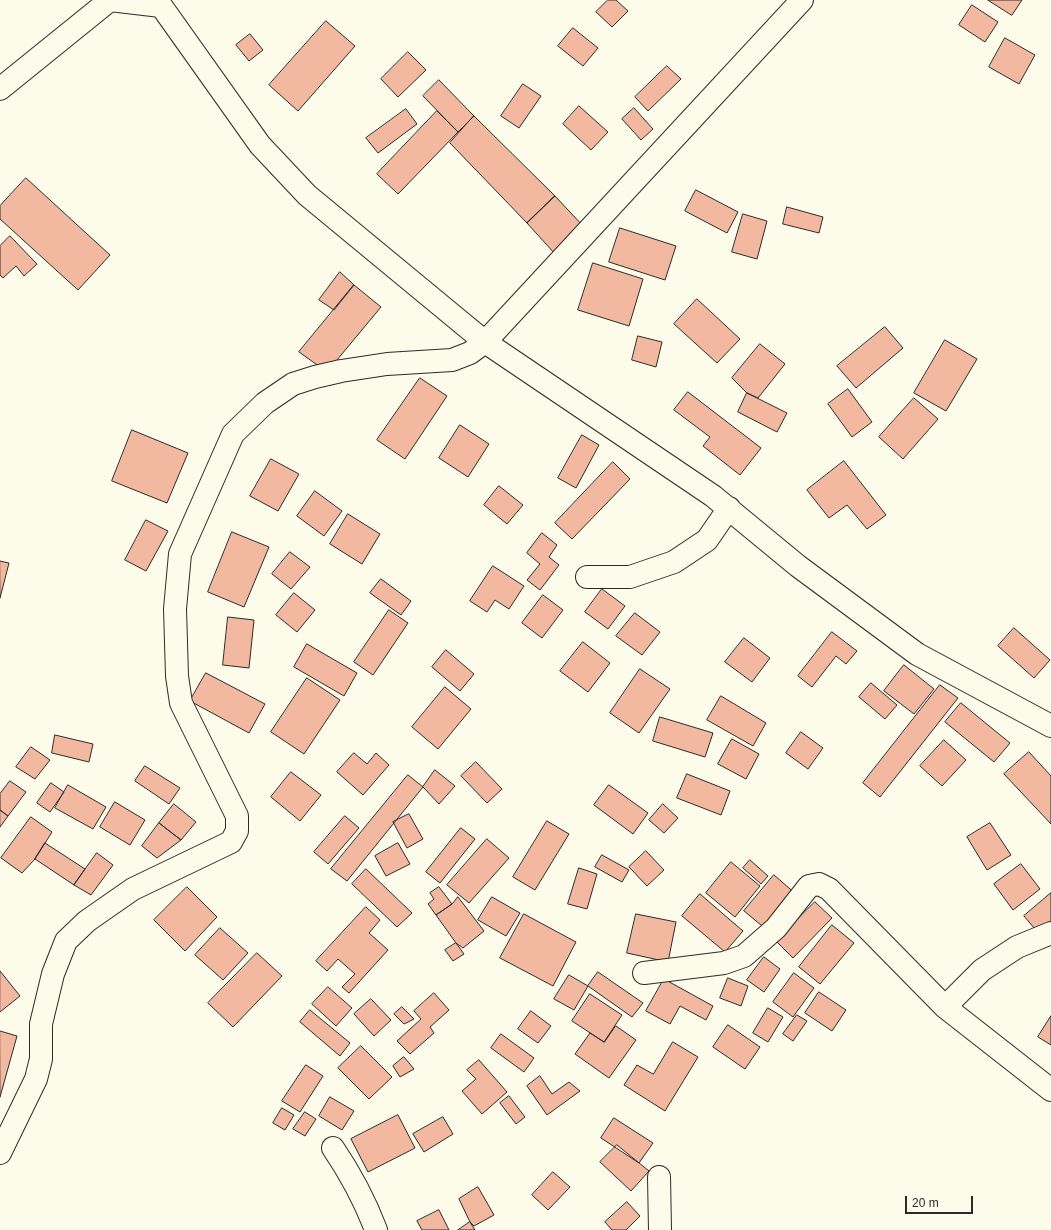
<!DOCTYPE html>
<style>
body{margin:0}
#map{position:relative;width:1051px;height:1230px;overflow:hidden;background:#fdfbea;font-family:Helvetica,sans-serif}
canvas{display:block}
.scale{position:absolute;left:905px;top:1196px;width:68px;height:18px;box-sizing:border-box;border:2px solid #2b2b2b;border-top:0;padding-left:5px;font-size:12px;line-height:14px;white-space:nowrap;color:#2b2b2b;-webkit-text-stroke:3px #fdfbea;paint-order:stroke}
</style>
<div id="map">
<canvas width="1051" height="1230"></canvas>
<div class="scale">20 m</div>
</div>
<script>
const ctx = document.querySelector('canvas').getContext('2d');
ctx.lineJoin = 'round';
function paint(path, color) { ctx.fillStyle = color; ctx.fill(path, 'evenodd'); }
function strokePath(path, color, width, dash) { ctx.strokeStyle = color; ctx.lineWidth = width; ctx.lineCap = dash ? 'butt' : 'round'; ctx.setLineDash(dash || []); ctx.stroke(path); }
const building = new Path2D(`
 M 608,0 L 616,0 L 628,11 L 612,27 L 596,12 Z
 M 988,0 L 1022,0 L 1012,15 Z
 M 972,5 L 998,22 L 985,42 L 959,25 Z
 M 326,21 L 355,46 L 298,111 L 269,85 Z
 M 573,28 L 598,48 L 583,66 L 558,46 Z
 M 250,34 L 263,50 L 249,61 L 236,45 Z
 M 1005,38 L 1035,55 L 1019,84 L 989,67 Z
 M 408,52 L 426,70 L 398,97 L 381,79 Z
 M 667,66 L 681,79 L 648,111 L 635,97 Z
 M 439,80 L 474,116 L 458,132 L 423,96 Z
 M 523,84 L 541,96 L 519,128 L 501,116 Z
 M 579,106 L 608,132 L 591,150 L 563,124 Z
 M 634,108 L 653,129 L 641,140 L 622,119 Z
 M 406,109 L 417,124 L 378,153 L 366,138 Z
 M 437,111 L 458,132 L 398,194 L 377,174 Z
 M 474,116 L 555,196 L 527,223 L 450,143 Z
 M 26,178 L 110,255 L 78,290 L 0,219 L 0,206 Z
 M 696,190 L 738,212 L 727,233 L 685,211 Z
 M 555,196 L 584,227 L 555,254 L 527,223 Z
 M 787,207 L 823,217 L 819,233 L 783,224 Z
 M 743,214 L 767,221 L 757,259 L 732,252 Z
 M 620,228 L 676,246 L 665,280 L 609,262 Z
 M 10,236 L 37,264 L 24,276 L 16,266 L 3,278 L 0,275 L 0,246 Z
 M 593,263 L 643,279 L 629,326 L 578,310 Z
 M 340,272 L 354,285 L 334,310 L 319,300 Z
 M 354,285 L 381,307 L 327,372 L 299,352 Z
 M 697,299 L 740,339 L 717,363 L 674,324 Z
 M 885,327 L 903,348 L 856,388 L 837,366 Z
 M 638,336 L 662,342 L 656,367 L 632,360 Z
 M 945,340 L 977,359 L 946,411 L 914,393 Z
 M 760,344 L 785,364 L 758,398 L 747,393 L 732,378 Z
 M 420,378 L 447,396 L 405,459 L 377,440 Z
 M 848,389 L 872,422 L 852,437 L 828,404 Z
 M 688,392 L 761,448 L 740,475 L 703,446 L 710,437 L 674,410 Z
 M 747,393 L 787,413 L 777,432 L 738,412 Z
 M 914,398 L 938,419 L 903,459 L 879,437 Z
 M 460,425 L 489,444 L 468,477 L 439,458 Z
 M 132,430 L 188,453 L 167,503 L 112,481 Z
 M 582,435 L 599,445 L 576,488 L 558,478 Z
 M 271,459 L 299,474 L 278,511 L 250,496 Z
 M 844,461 L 886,515 L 867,529 L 847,505 L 829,518 L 807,490 Z
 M 613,462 L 630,479 L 572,539 L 555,523 Z
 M 499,486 L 523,505 L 507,524 L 484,505 Z
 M 315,491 L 342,511 L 324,536 L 297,516 Z
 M 348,514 L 380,534 L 362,564 L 330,544 Z
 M 146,520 L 168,531 L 146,571 L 125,560 Z
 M 232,532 L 269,547 L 244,607 L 208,592 Z
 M 542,533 L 557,545 L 549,557 L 559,565 L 540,590 L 527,580 L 540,564 L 527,553 Z
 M 290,552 L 310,567 L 291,589 L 272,574 Z
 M 0,561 L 9,563 L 0,598 Z
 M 493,566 L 524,586 L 509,609 L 495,600 L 487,612 L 470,601 Z
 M 381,579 L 411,601 L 401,615 L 370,593 Z
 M 602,589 L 625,606 L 608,629 L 585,612 Z
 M 294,593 L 315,610 L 297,632 L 276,615 Z
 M 543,595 L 563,610 L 542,638 L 522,623 Z
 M 389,610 L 408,623 L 373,675 L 354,662 Z
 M 635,613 L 660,632 L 642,655 L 616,636 Z
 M 228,617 L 254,620 L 249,668 L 223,665 Z
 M 1014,628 L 1050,660 L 1034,678 L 998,646 Z
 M 832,632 L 857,651 L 846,664 L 836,656 L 812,687 L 798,676 Z
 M 744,638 L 770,658 L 752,682 L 725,662 Z
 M 583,642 L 610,663 L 588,692 L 560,671 Z
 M 307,644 L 357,673 L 344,696 L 294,667 Z
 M 446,650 L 474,674 L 460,691 L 432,667 Z
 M 904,665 L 934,689 L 914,714 L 884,691 Z
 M 640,669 L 670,689 L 639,733 L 610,713 Z
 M 206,673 L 265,704 L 249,733 L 190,701 Z
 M 307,678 L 340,700 L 304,754 L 271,732 Z
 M 871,683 L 897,705 L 885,719 L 859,697 Z
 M 940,685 L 958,698 L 880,797 L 863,783 Z
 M 445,687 L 471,709 L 438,749 L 412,727 Z
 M 721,696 L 766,723 L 753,746 L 707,720 Z
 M 961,703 L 1010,743 L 994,762 L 945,722 Z
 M 660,717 L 713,733 L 705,757 L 653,741 Z
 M 801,732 L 823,748 L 808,769 L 786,753 Z
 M 55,735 L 93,744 L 89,762 L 52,753 Z
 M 732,739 L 759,754 L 746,779 L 718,764 Z
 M 944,740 L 966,760 L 942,786 L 920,766 Z
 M 31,747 L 50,760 L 35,779 L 16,767 Z
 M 1029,752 L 1051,776 L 1051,824 L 1004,774 Z
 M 354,753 L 367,764 L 376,753 L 389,765 L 363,795 L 337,772 Z
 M 476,762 L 502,789 L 487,803 L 461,776 Z
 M 145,766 L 180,788 L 169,804 L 135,781 Z
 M 435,770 L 455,786 L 439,804 L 423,787 Z
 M 291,772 L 321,795 L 300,821 L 271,797 Z
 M 687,774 L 730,791 L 721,815 L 677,798 Z
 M 408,775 L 423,787 L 347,881 L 331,869 Z
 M 10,781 L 26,792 L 8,816 L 0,810 L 0,794 Z
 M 51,783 L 64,792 L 50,812 L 37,803 Z
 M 68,785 L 106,807 L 93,829 L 55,808 Z
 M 609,785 L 648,813 L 633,834 L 594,805 Z
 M 115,802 L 145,820 L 130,845 L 100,827 Z
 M 174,804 L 196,822 L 181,840 L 159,823 Z
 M 663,804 L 678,818 L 664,833 L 649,820 Z
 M 0,810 L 8,816 L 0,827 Z
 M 409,814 L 423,839 L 407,848 L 393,822 Z
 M 345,816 L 359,828 L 328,864 L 314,852 Z
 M 31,817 L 52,832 L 35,859 L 22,873 L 1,858 Z
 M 547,821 L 569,834 L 535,890 L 513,877 Z
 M 159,823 L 181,840 L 157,858 L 142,846 Z
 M 990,823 L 1011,855 L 987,870 L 967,837 Z
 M 461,828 L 475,839 L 440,883 L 426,872 Z
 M 487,839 L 509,858 L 469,903 L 447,885 Z
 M 45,843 L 85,869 L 74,885 L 35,859 Z
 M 398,843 L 410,864 L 386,876 L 375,856 Z
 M 646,851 L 664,870 L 647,886 L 629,867 Z
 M 97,853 L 113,865 L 91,895 L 74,885 Z
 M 602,855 L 629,870 L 622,882 L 595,867 Z
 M 750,860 L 768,876 L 761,884 L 743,868 Z
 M 731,862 L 760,886 L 735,917 L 706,893 Z
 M 1021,864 L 1040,889 L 1013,910 L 994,884 Z
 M 579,868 L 597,874 L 587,909 L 568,904 Z
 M 366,869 L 412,913 L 397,927 L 352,884 Z
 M 774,875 L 797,895 L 767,930 L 744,911 Z
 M 187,887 L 217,917 L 185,951 L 154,920 Z
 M 439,887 L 452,904 L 436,915 L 428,904 L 434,899 L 430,893 Z
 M 1051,893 L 1051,926 L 1040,935 L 1024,916 Z
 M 700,894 L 743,931 L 725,952 L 682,916 Z
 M 458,897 L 484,931 L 463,948 L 456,943 L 436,915 L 452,904 Z
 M 492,897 L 520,913 L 506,936 L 478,920 Z
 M 815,902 L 832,918 L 793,958 L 776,941 Z
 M 366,907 L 380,920 L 369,933 L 388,950 L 349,993 L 342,987 L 355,974 L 338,959 L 327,971 L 316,961 Z
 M 524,914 L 576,942 L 553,986 L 500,958 Z
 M 636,914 L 676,922 L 668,962 L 627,953 Z
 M 832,925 L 854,943 L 820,984 L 799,967 Z
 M 220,928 L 248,953 L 223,980 L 195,955 Z
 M 456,943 L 464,954 L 453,961 L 445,950 Z
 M 257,953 L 282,976 L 233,1027 L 208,1003 Z
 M 764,957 L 780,969 L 764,992 L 747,980 Z
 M 0,971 L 20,996 L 0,1012 Z
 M 598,972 L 643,1003 L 632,1017 L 588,986 Z
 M 794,973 L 814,988 L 793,1017 L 773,1002 Z
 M 569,975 L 588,986 L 574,1010 L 554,999 Z
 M 728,978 L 748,986 L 741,1006 L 720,998 Z
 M 664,979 L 713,1006 L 706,1020 L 680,1006 L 670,1024 L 646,1011 Z
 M 328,987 L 352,1008 L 336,1026 L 312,1004 Z
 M 819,992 L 846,1010 L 832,1031 L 805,1013 Z
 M 434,993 L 449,1010 L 430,1027 L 434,1033 L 410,1054 L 397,1041 L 421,1019 L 414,1011 Z
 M 590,994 L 622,1015 L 604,1042 L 572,1021 Z
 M 371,999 L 391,1020 L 374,1036 L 354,1014 Z
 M 402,1007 L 414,1019 L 404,1024 L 394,1014 Z
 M 768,1008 L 783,1017 L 768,1042 L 753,1033 Z
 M 310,1010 L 350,1043 L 340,1056 L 300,1022 Z
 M 531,1011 L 551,1026 L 538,1043 L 518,1029 Z
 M 797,1015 L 807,1021 L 793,1041 L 783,1034 Z
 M 1051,1016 L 1051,1045 L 1038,1037 Z
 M 728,1025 L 760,1047 L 745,1069 L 713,1047 Z
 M 616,1026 L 636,1040 L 609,1078 L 575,1054 L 590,1033 L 604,1042 Z
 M 0,1031 L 17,1036 L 0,1097 Z
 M 501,1034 L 534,1058 L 524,1072 L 491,1048 Z
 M 673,1042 L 698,1057 L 665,1111 L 624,1085 L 637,1065 L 653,1074 Z
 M 361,1046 L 392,1077 L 369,1099 L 338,1068 Z
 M 404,1057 L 414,1069 L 400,1077 L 393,1066 Z
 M 479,1060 L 507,1092 L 482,1114 L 462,1091 L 476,1079 L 467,1070 Z
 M 306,1065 L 323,1076 L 300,1112 L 282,1101 Z
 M 540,1076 L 552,1094 L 569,1082 L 580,1091 L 547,1115 L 527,1086 Z
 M 509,1096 L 525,1117 L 516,1124 L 500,1103 Z
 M 330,1097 L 354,1111 L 342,1130 L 319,1116 Z
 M 282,1108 L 294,1115 L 285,1130 L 273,1123 Z
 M 305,1112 L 316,1119 L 305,1136 L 293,1129 Z
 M 398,1115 L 415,1148 L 368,1172 L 351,1139 Z
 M 443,1117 L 453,1134 L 424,1152 L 413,1134 Z
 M 614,1118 L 653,1143 L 639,1163 L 601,1138 Z
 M 617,1145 L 649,1171 L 631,1191 L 600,1162 Z
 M 553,1172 L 570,1187 L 548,1210 L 532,1195 Z
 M 478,1187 L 494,1215 L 474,1226 L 470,1222 L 459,1199 Z
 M 627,1202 L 640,1216 L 626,1230 L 612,1230 L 605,1222 Z
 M 439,1210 L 449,1230 L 422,1230 L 417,1221 Z
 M 470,1222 L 475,1230 L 458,1230 Z`);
const minor = new Path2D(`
 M 110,0 L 161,6
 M 157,0 L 260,145 L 307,195 L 485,342 L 713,496 L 798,566 L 917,654 L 1051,726
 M 0,89 L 110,0
 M 587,577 L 630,577 L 674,562 L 707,540 L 729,508
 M 644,973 L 724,963 L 744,956 L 776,928 L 809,886 L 819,884 L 829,889 L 945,1007 L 1051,1090
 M 945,1007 L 982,970 L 1017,947 L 1051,933
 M 333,1148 C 350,1173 365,1201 376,1230
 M 0,1153 L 36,1079 L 41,1059 L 41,1024 L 53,974 L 66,941 L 87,921 L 133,889 L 231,842 L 237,831 L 237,816 L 181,703 L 177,676 L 175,609 L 180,554 L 233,434 L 265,403 L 293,384 L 315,377 L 341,371 L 387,364 L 452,360 L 470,353 L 485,342 L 802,0
 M 659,1177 L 660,1230`);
paint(building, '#f2b8a0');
strokePath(building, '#2b2b2b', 1);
strokePath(minor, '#2b2b2b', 24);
strokePath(minor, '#fdfbea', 22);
</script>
